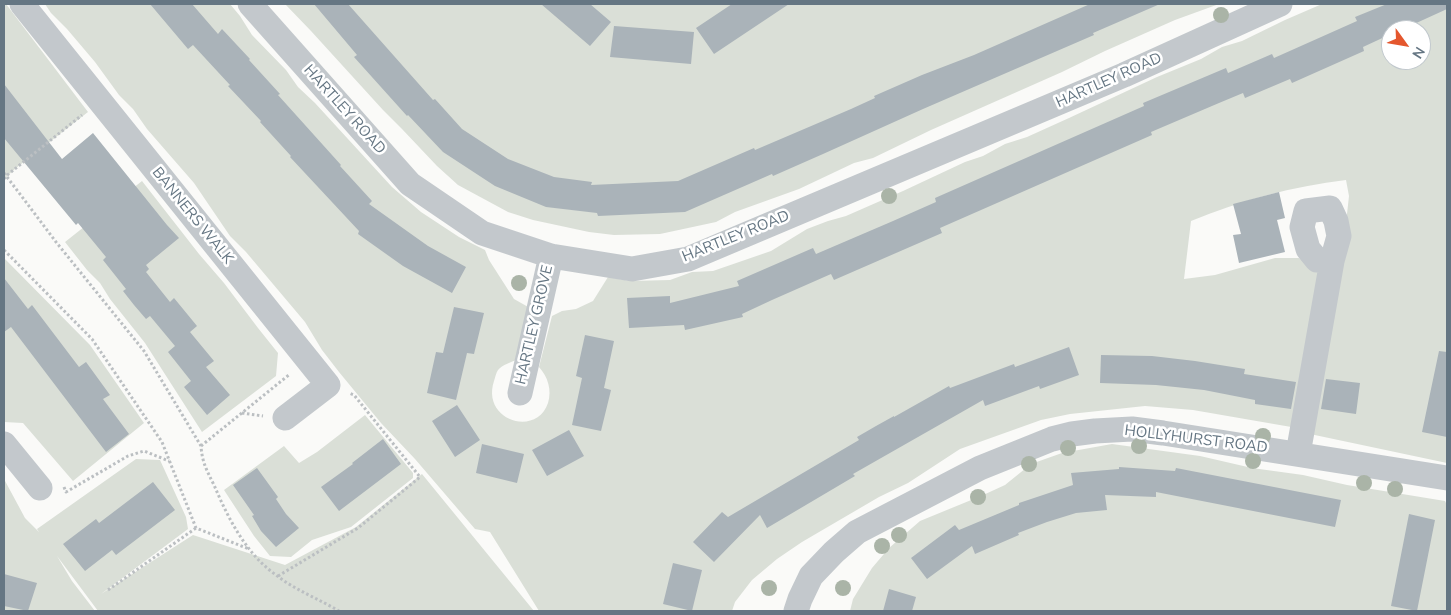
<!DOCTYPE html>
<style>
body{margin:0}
#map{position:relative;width:1451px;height:615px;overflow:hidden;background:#fafaf8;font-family:"Nunito Sans",sans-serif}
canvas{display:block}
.frame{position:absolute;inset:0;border:5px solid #657683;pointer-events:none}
.north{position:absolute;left:1381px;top:20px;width:50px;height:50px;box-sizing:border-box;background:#fff;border:1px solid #c1c8cd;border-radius:50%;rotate:122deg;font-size:14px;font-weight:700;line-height:20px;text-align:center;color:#657683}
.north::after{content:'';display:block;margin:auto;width:18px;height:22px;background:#e4572e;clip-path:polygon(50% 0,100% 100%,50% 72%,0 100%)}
</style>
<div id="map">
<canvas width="1451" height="615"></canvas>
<div class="frame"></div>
<div class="north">N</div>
</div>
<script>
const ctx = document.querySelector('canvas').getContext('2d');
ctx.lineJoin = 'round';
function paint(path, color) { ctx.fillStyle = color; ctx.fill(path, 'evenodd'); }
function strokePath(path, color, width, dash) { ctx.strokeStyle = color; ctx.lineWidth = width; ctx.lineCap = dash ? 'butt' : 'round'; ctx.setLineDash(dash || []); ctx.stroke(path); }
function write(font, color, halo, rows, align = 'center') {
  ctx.font = font + ' "Nunito Sans",sans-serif'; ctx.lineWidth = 5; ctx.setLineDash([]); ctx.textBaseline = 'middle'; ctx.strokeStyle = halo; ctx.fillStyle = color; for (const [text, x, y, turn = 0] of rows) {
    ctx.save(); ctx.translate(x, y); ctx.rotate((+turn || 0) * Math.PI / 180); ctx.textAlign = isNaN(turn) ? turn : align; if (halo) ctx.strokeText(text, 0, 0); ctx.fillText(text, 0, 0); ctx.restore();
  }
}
const green = new Path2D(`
 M 4,4 L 6,4 L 88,112 L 16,168 L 4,179 Z
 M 45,4 L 230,4 L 240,16 L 252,35 L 286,70 L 298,87 L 315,103 L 392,187 L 421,212 L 459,237 L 485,250 L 489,260 L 514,299 L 530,308 L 518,359 C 512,362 502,365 498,370 C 496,373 495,378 494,381 C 481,420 536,438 548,403 C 552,390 548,377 539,367 L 552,316 L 562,311 L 576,309 L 593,301 L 608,277 L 630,281 L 670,280 L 692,272 L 713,271 L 771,251 L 807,229 L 828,221 L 846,216 L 903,191 L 965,162 L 983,156 L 1005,144 L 1027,137 L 1069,118 L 1157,77 L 1201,59 L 1222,47 L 1242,41 L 1285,20 L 1322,4 L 1447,4 L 1447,463 L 1310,434 L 1346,223 L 1349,196 L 1346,180 C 1293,186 1240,201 1191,221 L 1184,279 L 1215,275 L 1275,258 L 1299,258 L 1309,265 L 1326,267 L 1297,428 L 1193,410 L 1145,406 L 1070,414 L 1041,420 L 960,449 L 908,483 L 879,497 L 802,542 L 777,559 L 752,580 L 735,602 L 732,611 L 539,611 L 490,532 L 475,529 L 415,459 L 381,423 L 339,372 L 322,350 L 305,322 L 246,252 L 230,236 L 194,183 L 147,129 L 133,109 L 119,95 L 95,62 L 67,29 L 51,13 ZM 1391,30 L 1421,30 L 1421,60 L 1391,60 Z
 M 285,4 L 1219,4 L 1175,20 L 1105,51 L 1062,72 L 931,130 L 873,158 L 854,163 L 799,189 L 735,212 L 716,222 L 660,234 L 614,235 L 589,232 L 533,220 L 508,212 L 458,185 L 437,166 L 402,129 L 383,110 L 311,31 Z
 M 142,181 L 199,254 L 224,283 L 258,328 L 278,353 L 276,376 L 202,432 L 145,343 L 110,299 L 100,283 L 87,270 L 65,242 Z
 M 4,258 L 90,345 L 144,423 L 73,481 L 23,423 L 4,422 Z
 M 365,415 L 413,473 L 413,478 L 351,527 L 312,540 L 291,557 L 270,556 L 254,536 L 224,490 L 284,446 L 299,463 L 317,452 Z
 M 1112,444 L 1200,456 L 1252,468 L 1303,475 L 1347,485 L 1445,501 L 1447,505 L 1447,611 L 850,611 L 853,599 L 872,568 L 889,548 L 920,521 L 981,496 L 1005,485 L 1031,464 L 1062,453 Z
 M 136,459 L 160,460 L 186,517 L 188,529 L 101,594 L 193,535 L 285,565 L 356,527 L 422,474 L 534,611 L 98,611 L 57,556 L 72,581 L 95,611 L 4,611 L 4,479 L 25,518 L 39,532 L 37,529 Z`);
const building = new Path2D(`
 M 150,4 L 192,4 L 218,34 L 222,29 L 250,59 L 249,60 L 280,94 L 278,95 L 341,165 L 340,166 L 372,201 L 369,204 L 428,246 L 466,267 L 452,293 L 403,266 L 358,234 L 359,231 L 290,157 L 291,156 L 260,122 L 261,121 L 228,86 L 230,85 L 193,45 L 188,49 Z
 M 314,4 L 348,4 L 433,100 L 435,99 L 462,129 L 508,159 L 554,177 L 592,182 L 591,185 L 678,181 L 754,148 L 755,150 L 851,109 L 875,98 L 874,96 L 922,75 L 974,55 L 1090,4 L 1160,4 L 1093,33 L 1094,35 L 923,109 L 823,154 L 773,176 L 772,174 L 685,212 L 598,216 L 597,213 L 546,207 L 495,186 L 443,152 L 408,115 L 407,116 L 354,57 L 357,55 Z
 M 541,4 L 590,4 L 611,22 L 590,46 Z
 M 732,4 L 789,4 L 714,54 L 696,28 Z
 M 1387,4 L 1447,4 L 1447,9 L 1401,30 L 1391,30 L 1391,34 L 1363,47 L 1364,51 L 1292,83 L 1290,79 L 1245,98 L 1243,93 L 1219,103 L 1151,132 L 1152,135 L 940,228 L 942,233 L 834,280 L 831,274 L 772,300 L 742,314 L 743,317 L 685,330 L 684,325 L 629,328 L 627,298 L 670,296 L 670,303 L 739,286 L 737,281 L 813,248 L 816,254 L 893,221 L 936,202 L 935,198 L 1144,106 L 1143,103 L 1226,68 L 1228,73 L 1272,54 L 1274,58 L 1357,21 L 1355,17 Z
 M 614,26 L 694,32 L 691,64 L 610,57 Z
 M 4,84 L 62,159 L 93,133 L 167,225 L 179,238 L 146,265 L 149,269 L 146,272 L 170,302 L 174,298 L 197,326 L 190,332 L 214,361 L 206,367 L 230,395 L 207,415 L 184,387 L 191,381 L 168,352 L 175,346 L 150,316 L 146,319 L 134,305 L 123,291 L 126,289 L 103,260 L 106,257 L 78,223 L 76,225 L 4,138 Z
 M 1279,192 L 1285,218 L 1277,220 L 1285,252 L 1239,263 L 1233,235 L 1241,234 L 1233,204 Z
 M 4,278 L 28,309 L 32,305 L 79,367 L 86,362 L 110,395 L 103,399 L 129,434 L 106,452 L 11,327 L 4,332 Z
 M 454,307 L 484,313 L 474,354 L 467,353 L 456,400 L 427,393 L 436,352 L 443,353 Z
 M 585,335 L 614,341 L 604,388 L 611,390 L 601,431 L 572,425 L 582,378 L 576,376 Z
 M 1069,347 L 1079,375 L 1040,389 L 1039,386 L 985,406 L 983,400 L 853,474 L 855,476 L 767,528 L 760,515 L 714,562 L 693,542 L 722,512 L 728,517 L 859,440 L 857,437 L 876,426 L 894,416 L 894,417 L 949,386 L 950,388 L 1014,364 L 1015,367 Z
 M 1439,351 L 1447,352 L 1447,437 L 1422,432 Z
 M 1101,355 L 1152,356 L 1195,361 L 1245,369 L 1244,374 L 1296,382 L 1291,409 L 1255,404 L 1255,400 L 1204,390 L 1156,385 L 1100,383 Z
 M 1326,379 L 1360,383 L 1356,414 L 1321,409 Z
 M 457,405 L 480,440 L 455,457 L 432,421 Z
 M 569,430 L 584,456 L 547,476 L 532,450 Z
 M 383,439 L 401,464 L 339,511 L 321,487 L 353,464 L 352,463 Z
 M 482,444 L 524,454 L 517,483 L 476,473 Z
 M 1119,467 L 1175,471 L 1176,468 L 1341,500 L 1335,527 L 1156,492 L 1156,497 L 1105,495 L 1107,510 L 1076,513 L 1047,522 L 1018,533 L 1019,535 L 975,554 L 972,546 L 927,579 L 911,558 L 955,525 L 959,530 L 1019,505 L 1019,503 L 1073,485 L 1071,473 L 1119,469 Z
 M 257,468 L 278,497 L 276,499 L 286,514 L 299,528 L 276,547 L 261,531 L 252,516 L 254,515 L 233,485 Z
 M 153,482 L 175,510 L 116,555 L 112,550 L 85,571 L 63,544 L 96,519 L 99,523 Z
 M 1409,514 L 1435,520 L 1417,611 L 1391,606 Z
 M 673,563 L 702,570 L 692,611 L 663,604 Z
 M 4,574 L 37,583 L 28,611 L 4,606 Z
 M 889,589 L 916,597 L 912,611 L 883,611 Z`);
const path = new Path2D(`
 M 4,173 L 56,242 L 144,351 L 201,446 C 202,462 207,471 214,485 C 228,518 246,554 276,575 C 295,590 319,599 339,611
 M 4,179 L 6,176 L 82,115
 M 4,250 L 92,339 L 162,442 L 196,528 L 249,549
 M 242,413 L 263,416
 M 201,446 L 290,374
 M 64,487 L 66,492 L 128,456 L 144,451 L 169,461
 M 278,576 L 358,528 L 420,477 L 354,395 L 349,393
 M 108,590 L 196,528`);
const minor = new Path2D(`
 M 22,4 L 328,385 L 285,418
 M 250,4 L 410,184 L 482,233 L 551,256 L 632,269 L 688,259 L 1124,75 L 1280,4
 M 520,393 L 551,256
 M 4,444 L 40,488
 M 1298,454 L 1332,261 L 1339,236 L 1336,221 L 1330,208 L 1306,211 L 1302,227 L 1308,249 L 1317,260 L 1332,261
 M 796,611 L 800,599 L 811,576 L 834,552 L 857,532 L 980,468 L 1052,439 L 1072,434 L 1095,431 L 1132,429 L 1163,433 L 1447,478`);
const trees = [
 [1221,15],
 [889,196],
 [519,283],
 [1263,436],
 [1139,446],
 [1068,448],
 [1253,461],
 [1029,464],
 [1364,483],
 [1395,489],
 [978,497],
 [899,535],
 [882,546],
 [769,588],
 [843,588]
];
const streetNames = [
 ["HARTLEY ROAD",1109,81,-24],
 ["HARTLEY ROAD",344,110,48],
 ["BANNERS WALK",192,216,51],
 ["HARTLEY ROAD",736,237,-22],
 ["HARTLEY GROVE",535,325,-77],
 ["HOLLYHURST ROAD",1196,440,7]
];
paint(green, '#dadfd7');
paint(building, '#aab3b9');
strokePath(path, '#bbbfc2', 3, [2.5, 2.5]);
strokePath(minor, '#c3c8cc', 25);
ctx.fillStyle = '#aab4a7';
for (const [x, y] of trees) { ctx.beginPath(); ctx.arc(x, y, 8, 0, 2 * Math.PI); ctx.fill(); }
write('15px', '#657683', '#fff', streetNames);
</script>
